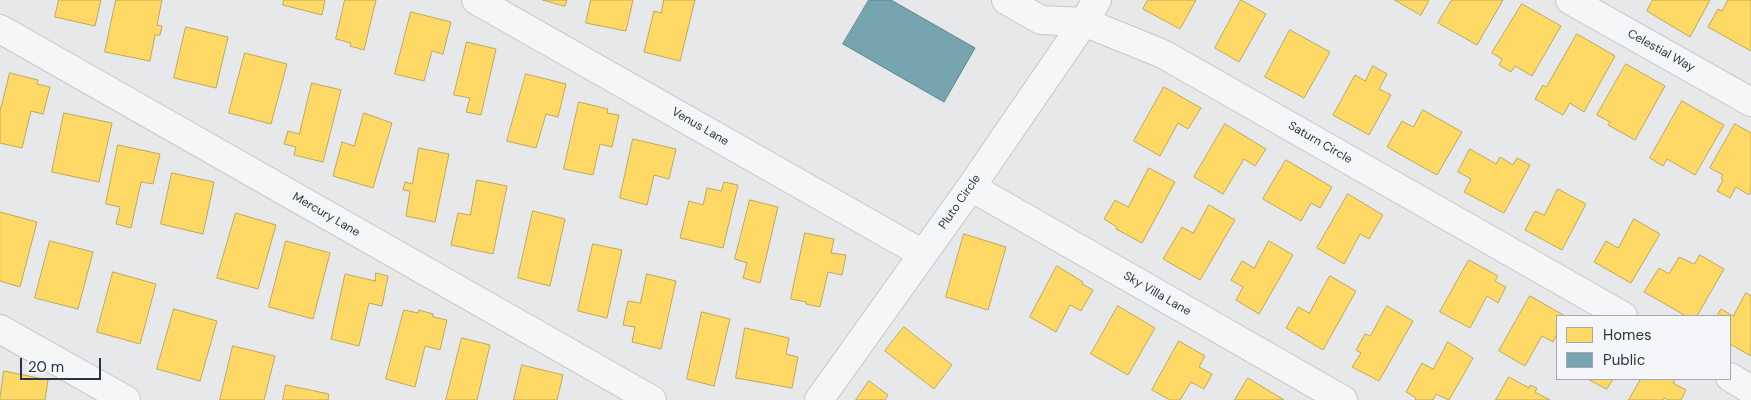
<!DOCTYPE html>
<style>
body{margin:0}
#map{position:relative;width:1751px;height:400px;overflow:hidden;background:#e6e8ea;font-family:"DM Sans",sans-serif}
canvas{display:block}
.legend{position:absolute;left:1556px;top:315px;width:175px;height:65px;box-sizing:border-box;background:#f4f6f9;border:1px solid #a4a8b1;margin:0;padding:6px 9px;list-style:none;font-size:15px;color:#2b3445}
.legend li{display:flex;align-items:center;gap:10px;height:25px}
.legend b{width:25px;border:1px solid #a4a8b1}
.scale{position:absolute;left:20px;top:358px;width:81px;height:22px;box-sizing:border-box;border:2px solid #2b3445;border-top:0;padding-left:6px;font-size:15px;line-height:18px;white-space:nowrap;color:#2b3445;-webkit-text-stroke:4px #f4f6f9;paint-order:stroke}
</style>
<div id="map">
<canvas width="1751" height="400"></canvas>
<ul class="legend">
<li><b style="height:14px;background:#ffd966"></b>Homes</li>
<li><b style="height:14px;background:#76a5af"></b>Public</li>
</ul>
<div class="scale">20 m</div>
</div>
<script>
const ctx = document.querySelector('canvas').getContext('2d');
ctx.lineJoin = 'round';
function paint(path, color) { ctx.fillStyle = color; ctx.fill(path, 'evenodd'); }
function strokePath(path, color, width, dash) { ctx.strokeStyle = color; ctx.lineWidth = width; ctx.lineCap = dash ? 'butt' : 'round'; ctx.setLineDash(dash || []); ctx.stroke(path); }
function write(font, color, halo, rows, align = 'center') {
  ctx.font = font + ' "DM Sans",sans-serif'; ctx.lineWidth = 5; ctx.setLineDash([]); ctx.textBaseline = 'middle'; ctx.strokeStyle = halo; ctx.fillStyle = color; for (const [text, x, y, turn = 0] of rows) {
    ctx.save(); ctx.translate(x, y); ctx.rotate((+turn || 0) * Math.PI / 180); ctx.textAlign = isNaN(turn) ? turn : align; if (halo) ctx.strokeText(text, 0, 0); ctx.fillText(text, 0, 0); ctx.restore();
  }
}
const homes = new Path2D(`
 M 59,0 L 101,0 L 95,26 L 55,17 Z
 M 116,0 L 162,0 L 157,25 L 162,26 L 160,35 L 155,35 L 150,61 L 105,52 Z
 M 284,0 L 325,0 L 322,15 L 283,5 Z
 M 345,0 L 376,0 L 364,50 L 350,46 L 351,43 L 336,39 Z
 M 543,0 L 567,0 L 565,6 Z
 M 591,0 L 633,0 L 626,31 L 586,23 Z
 M 664,0 L 695,0 L 680,61 L 644,52 L 654,11 L 661,13 Z
 M 1148,0 L 1196,0 L 1180,29 L 1143,9 Z
 M 1241,0 L 1266,14 L 1239,62 L 1215,48 Z
 M 1395,0 L 1429,0 L 1421,15 Z
 M 1452,0 L 1503,0 L 1477,45 L 1438,23 Z
 M 1653,0 L 1710,0 L 1690,37 L 1647,11 Z
 M 1728,0 L 1751,0 L 1751,51 L 1708,27 L 1718,9 L 1722,11 Z
 M 1522,4 L 1561,26 L 1532,76 L 1515,66 L 1511,72 L 1499,65 L 1502,59 L 1492,53 Z
 M 411,12 L 451,22 L 443,54 L 432,51 L 424,81 L 395,74 Z
 M 186,27 L 228,37 L 216,88 L 174,78 Z
 M 1290,30 L 1330,52 L 1304,98 L 1265,77 Z
 M 1577,34 L 1615,56 L 1584,112 L 1570,103 L 1563,115 L 1535,99 L 1543,85 L 1546,87 Z
 M 467,42 L 496,49 L 481,115 L 466,112 L 470,98 L 454,95 Z
 M 245,53 L 287,64 L 271,124 L 229,113 Z
 M 1626,64 L 1665,86 L 1635,140 L 1608,125 L 1610,122 L 1597,115 Z
 M 1373,66 L 1387,74 L 1379,89 L 1391,95 L 1369,135 L 1333,115 L 1355,75 L 1365,81 Z
 M 10,73 L 38,80 L 37,84 L 50,87 L 43,114 L 31,111 L 22,148 L 0,143 L 0,112 Z
 M 526,74 L 566,84 L 558,117 L 546,114 L 536,148 L 507,141 Z
 M 312,83 L 341,90 L 323,162 L 294,155 L 296,147 L 284,144 L 288,131 L 299,134 Z
 M 1164,87 L 1201,108 L 1188,129 L 1178,123 L 1160,156 L 1134,141 Z
 M 1682,101 L 1724,125 L 1695,175 L 1667,159 L 1663,166 L 1650,158 Z
 M 579,102 L 608,109 L 607,113 L 619,115 L 612,147 L 600,144 L 593,175 L 564,169 Z
 M 1423,110 L 1462,132 L 1437,175 L 1387,147 L 1402,121 L 1413,127 Z
 M 64,113 L 112,123 L 99,182 L 52,172 Z
 M 364,113 L 392,123 L 373,188 L 333,176 L 342,142 L 354,146 Z
 M 1225,124 L 1266,149 L 1255,166 L 1244,159 L 1223,194 L 1194,177 Z
 M 1735,124 L 1751,133 L 1751,191 L 1749,195 L 1736,187 L 1730,198 L 1717,191 L 1723,180 L 1721,178 L 1723,175 L 1710,168 Z
 M 633,139 L 676,149 L 669,179 L 654,175 L 647,205 L 620,198 Z
 M 118,145 L 160,154 L 153,184 L 141,182 L 131,228 L 116,224 L 120,207 L 106,204 Z
 M 419,148 L 449,154 L 435,222 L 406,216 L 410,191 L 403,190 L 405,182 L 412,184 Z
 M 1470,149 L 1496,164 L 1500,157 L 1513,165 L 1517,158 L 1530,165 L 1504,213 L 1464,192 L 1471,179 L 1458,172 Z
 M 1286,160 L 1332,187 L 1320,208 L 1311,203 L 1301,221 L 1263,199 Z
 M 1149,168 L 1175,182 L 1142,243 L 1116,229 L 1117,227 L 1104,219 L 1115,200 L 1128,207 Z
 M 172,173 L 214,182 L 203,234 L 161,224 Z
 M 477,180 L 507,186 L 493,254 L 451,245 L 458,213 L 470,215 Z
 M 724,182 L 738,185 L 723,248 L 680,238 L 689,201 L 703,205 L 707,188 L 721,191 Z
 M 1558,189 L 1586,204 L 1562,250 L 1525,230 L 1535,211 L 1544,215 Z
 M 1348,194 L 1383,215 L 1369,239 L 1360,234 L 1344,264 L 1317,248 Z
 M 750,200 L 778,207 L 760,283 L 743,278 L 747,263 L 735,259 Z
 M 1209,205 L 1235,220 L 1200,280 L 1163,259 L 1182,227 L 1193,233 Z
 M 533,211 L 565,219 L 550,286 L 518,278 Z
 M 0,212 L 37,222 L 20,287 L 0,281 Z
 M 236,213 L 276,225 L 258,289 L 217,278 Z
 M 1634,219 L 1660,234 L 1631,283 L 1594,262 L 1606,241 L 1618,248 Z
 M 805,233 L 834,239 L 831,253 L 846,255 L 842,275 L 828,272 L 820,307 L 806,304 L 806,302 L 791,299 Z
 M 964,234 L 1006,247 L 988,310 L 946,297 Z
 M 50,241 L 93,252 L 78,309 L 35,298 Z
 M 286,241 L 330,253 L 313,319 L 269,307 Z
 M 1269,241 L 1293,255 L 1259,314 L 1236,300 L 1243,287 L 1231,280 L 1242,261 L 1254,268 Z
 M 593,244 L 622,250 L 607,318 L 578,311 Z
 M 1700,255 L 1724,269 L 1697,316 L 1686,316 L 1644,292 L 1659,268 L 1669,274 L 1679,257 L 1694,264 Z
 M 1469,260 L 1498,276 L 1495,281 L 1506,287 L 1498,303 L 1487,296 L 1470,328 L 1440,312 Z
 M 1057,266 L 1083,282 L 1082,284 L 1093,290 L 1081,311 L 1070,305 L 1056,332 L 1030,317 Z
 M 113,272 L 156,284 L 140,344 L 97,332 Z
 M 376,273 L 388,276 L 382,306 L 369,303 L 359,346 L 331,339 L 345,274 L 375,281 Z
 M 647,274 L 676,281 L 661,349 L 632,342 L 635,327 L 623,325 L 628,301 L 640,303 Z
 M 1330,276 L 1356,291 L 1323,350 L 1286,328 L 1298,307 L 1309,313 Z
 M 1746,293 L 1751,296 L 1751,356 L 1730,344 L 1730,316 L 1717,316 L 1721,309 L 1733,316 Z
 M 1530,296 L 1565,316 L 1557,316 L 1557,334 L 1553,342 L 1542,336 L 1525,366 L 1499,351 Z
 M 1118,306 L 1155,328 L 1128,375 L 1091,354 Z
 M 1387,306 L 1413,321 L 1379,381 L 1352,367 L 1361,353 L 1356,350 L 1365,334 L 1370,336 Z
 M 174,309 L 217,321 L 200,381 L 157,369 Z
 M 404,310 L 418,313 L 419,310 L 433,314 L 433,317 L 447,320 L 440,350 L 425,346 L 415,387 L 386,379 Z
 M 702,312 L 730,319 L 714,386 L 687,379 Z
 M 904,327 L 952,365 L 934,389 L 885,351 Z
 M 745,328 L 789,338 L 786,354 L 798,357 L 792,388 L 736,378 Z
 M 462,338 L 490,345 L 477,400 L 446,400 Z
 M 1179,341 L 1205,356 L 1199,367 L 1212,374 L 1204,389 L 1191,382 L 1180,400 L 1170,400 L 1152,390 Z
 M 1448,342 L 1473,358 L 1449,400 L 1436,394 L 1433,400 L 1415,400 L 1416,398 L 1406,392 L 1422,363 L 1433,369 Z
 M 233,346 L 275,356 L 264,400 L 220,400 Z
 M 522,365 L 563,375 L 557,400 L 514,400 Z
 M 4,371 L 48,380 L 45,400 L 0,400 Z
 M 1509,377 L 1529,388 L 1530,385 L 1537,388 L 1535,392 L 1550,400 L 1496,400 Z
 M 1248,378 L 1284,400 L 1235,400 Z
 M 1588,379 L 1613,379 L 1607,389 Z
 M 1641,379 L 1674,379 L 1675,380 L 1673,383 L 1686,390 L 1681,400 L 1668,400 L 1664,398 L 1663,400 L 1629,400 Z
 M 869,381 L 888,395 L 885,400 L 856,400 Z
 M 286,385 L 329,394 L 328,400 L 283,400 Z`);
const public = new Path2D(`
 M 869,0 L 891,0 L 975,48 L 944,102 L 843,44 Z`);
const minor = new Path2D(`
 M 476,0 L 923,254
 M 1006,0 L 1041,20 L 1084,22 L 1163,54 L 1623,316
 M 1570,0 L 1751,102
 M 0,29 L 652,400
 M 971,187 L 1343,400
 M 0,329 L 126,400
 M 1730,377 L 1751,390
 M 819,400 L 971,187 L 1084,22 L 1097,0`);
const streetNames = [
 ["Celestial Way",1661,51,29],
 ["Venus Lane",700,127,30],
 ["Saturn Circle",1320,143,30],
 ["Pluto Circle",960,202,-55],
 ["Mercury Lane",326,215,30],
 ["Sky Villa Lane",1157,294,30]
];
paint(homes, '#ffd966');
strokePath(homes, '#bfa85c', 1);
paint(public, '#76a5af');
strokePath(public, '#60838f', 1);
strokePath(minor, '#c4c6c8', 30);
strokePath(minor, '#f5f6f7', 28);
write('12px', '#2b3445', '#f4f6f9', streetNames);
</script>
